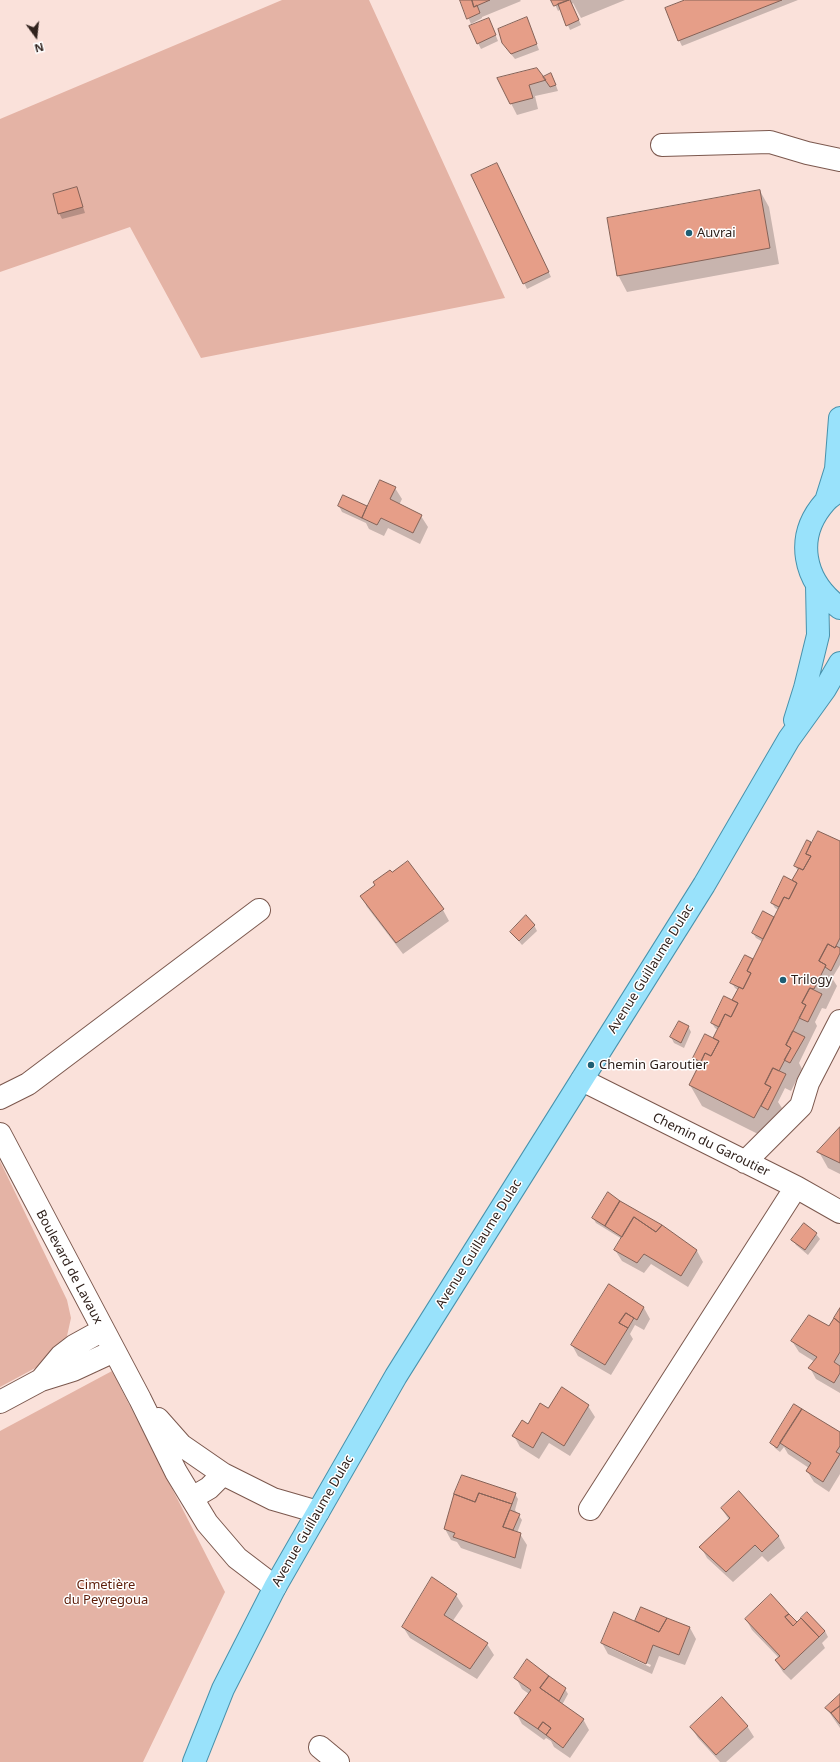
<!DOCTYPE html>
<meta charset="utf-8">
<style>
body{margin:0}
#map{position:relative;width:840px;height:1762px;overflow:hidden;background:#fae1da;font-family:"Noto Sans",sans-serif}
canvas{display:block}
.north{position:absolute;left:16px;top:16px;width:40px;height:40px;-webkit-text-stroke:3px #fff;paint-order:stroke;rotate:165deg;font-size:11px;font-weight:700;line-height:16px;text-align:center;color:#30221d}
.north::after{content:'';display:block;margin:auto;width:14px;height:18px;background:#30221d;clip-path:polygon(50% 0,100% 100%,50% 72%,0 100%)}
</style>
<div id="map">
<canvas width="840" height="1762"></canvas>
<div class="north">N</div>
</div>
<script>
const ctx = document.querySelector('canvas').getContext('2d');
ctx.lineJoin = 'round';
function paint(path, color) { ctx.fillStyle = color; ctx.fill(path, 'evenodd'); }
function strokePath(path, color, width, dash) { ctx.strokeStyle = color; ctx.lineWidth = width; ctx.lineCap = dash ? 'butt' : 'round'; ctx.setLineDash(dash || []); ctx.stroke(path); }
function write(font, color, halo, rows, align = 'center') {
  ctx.font = font + ' "Noto Sans",sans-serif'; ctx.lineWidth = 3; ctx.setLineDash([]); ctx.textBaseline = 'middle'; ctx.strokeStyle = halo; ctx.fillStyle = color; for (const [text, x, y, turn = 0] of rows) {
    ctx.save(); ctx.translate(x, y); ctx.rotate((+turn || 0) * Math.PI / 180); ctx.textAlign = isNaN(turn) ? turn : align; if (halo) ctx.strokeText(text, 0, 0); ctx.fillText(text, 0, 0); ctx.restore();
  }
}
const green = new Path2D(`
 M 282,0 L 369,0 L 505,298 L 201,358 L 130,227 L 0,272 L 0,119 Z
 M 0,1161 L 67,1300 L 71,1318 L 67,1336 L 52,1359 L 0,1387 Z
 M 112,1371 L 225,1592 L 143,1762 L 0,1762 L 0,1431 Z`);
const shadow = new Path2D(`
 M 461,0 L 520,0 L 521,1 L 482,17 L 482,18 L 471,24 Z
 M 553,0 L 625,0 L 581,18 L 573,3 L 572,4 L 581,25 L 570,30 L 561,9 L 558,11 Z
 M 688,0 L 798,0 L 682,46 L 679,40 Z
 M 489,19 L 498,41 L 481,49 L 470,27 Z
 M 529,24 L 539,50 L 515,59 L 507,49 Z
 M 498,78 L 543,78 L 554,80 L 558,91 L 535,96 L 538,109 L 517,115 Z
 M 499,169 L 551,277 L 527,289 L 472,175 Z
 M 77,188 L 85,213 L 62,219 L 59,213 Z
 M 760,191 L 769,207 L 779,264 L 627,292 L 618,275 Z
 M 395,488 L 402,499 L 399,505 L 421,516 L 428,527 L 420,544 L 388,528 L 384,536 L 369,529 L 366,523 L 342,512 L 339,506 L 344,496 L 368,509 Z
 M 807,842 L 812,845 L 840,842 L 840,965 L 832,978 L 837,986 L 826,1009 L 822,1008 L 815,1022 L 817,1026 L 799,1063 L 802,1069 L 791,1091 L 785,1088 L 778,1102 L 782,1108 L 766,1138 L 702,1106 L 690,1085 L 700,1065 L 694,1058 L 714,1039 L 718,1030 L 715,1028 L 712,1023 L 735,1003 L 738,990 L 735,988 L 732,983 L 754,960 L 763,942 L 756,938 L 753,933 L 774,919 L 779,910 L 775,908 L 772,903 L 795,883 L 794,880 L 798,871 L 795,866 Z
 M 361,896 L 443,910 L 449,921 L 403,954 L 367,907 Z
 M 534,925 L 537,931 L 522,945 L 511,932 Z
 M 688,1026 L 691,1032 L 684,1048 L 674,1043 L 671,1037 Z
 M 840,1128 L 840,1174 L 828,1168 L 819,1152 Z
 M 620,1202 L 661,1226 L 697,1251 L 703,1262 L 688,1287 L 651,1264 L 644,1273 L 622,1261 L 615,1250 L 622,1239 L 596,1223 L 593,1218 Z
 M 816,1234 L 820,1239 L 808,1255 L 796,1245 L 793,1240 Z
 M 609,1286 L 644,1308 L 650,1319 L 644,1330 L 635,1325 L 630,1334 L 633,1339 L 611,1375 L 578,1356 L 572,1345 Z
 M 840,1310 L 840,1393 L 816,1379 L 810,1368 L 815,1362 L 799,1352 L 792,1341 L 829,1327 Z
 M 588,1406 L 595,1417 L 570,1456 L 549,1443 L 539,1459 L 520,1447 L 514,1436 L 548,1409 Z
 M 840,1433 L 840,1474 L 829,1492 L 814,1482 L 807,1471 L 809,1468 L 788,1454 L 784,1447 L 780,1452 L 775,1448 L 772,1443 Z
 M 739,1493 L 779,1537 L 785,1548 L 768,1562 L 762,1556 L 733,1582 L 707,1558 L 701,1547 L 729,1520 L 722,1509 Z
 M 515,1494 L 518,1499 L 515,1510 L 522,1520 L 517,1533 L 520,1534 L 527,1545 L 521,1569 L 461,1548 L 457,1542 L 451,1540 L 445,1529 Z
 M 456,1595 L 463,1606 L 452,1622 L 487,1644 L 494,1655 L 477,1679 L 410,1638 L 403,1627 Z
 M 746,1619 L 797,1623 L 825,1631 L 828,1637 L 822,1643 L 825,1648 L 791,1680 L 783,1672 L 776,1661 L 779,1658 L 752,1630 Z
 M 637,1621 L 690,1628 L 696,1639 L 685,1665 L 659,1656 L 652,1674 L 608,1654 L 602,1643 L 638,1624 ZM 610,1646 L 651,1665 L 650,1667 L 610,1648 Z
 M 516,1678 L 565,1689 L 568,1694 L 562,1705 L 583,1719 L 589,1730 L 570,1758 L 554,1747 L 551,1741 L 546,1738 L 544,1740 L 522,1724 L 516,1713 L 529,1694 L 522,1689 Z
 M 840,1696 L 840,1728 L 827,1709 Z
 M 747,1726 L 754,1737 L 726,1762 L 720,1762 L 698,1738 L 691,1727 Z`);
const building = new Path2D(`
 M 460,0 L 472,0 L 474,7 L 477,5 L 480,13 L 467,19 Z
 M 472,0 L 490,0 L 474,7 Z
 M 551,0 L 569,0 L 554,6 Z
 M 570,0 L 579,20 L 566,26 L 558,4 Z
 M 685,0 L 782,0 L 678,41 L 665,8 Z
 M 527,17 L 537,44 L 511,54 L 502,43 L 498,29 Z
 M 489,18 L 496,35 L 477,44 L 469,26 Z
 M 537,68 L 546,80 L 529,85 L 533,98 L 510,104 L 497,78 Z
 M 551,73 L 556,85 L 550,87 L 543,77 Z
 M 497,163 L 549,272 L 523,284 L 471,175 Z
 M 77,187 L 83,207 L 58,214 L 53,194 Z
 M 760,190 L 770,248 L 617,276 L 607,218 Z
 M 380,480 L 396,487 L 390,499 L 422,515 L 413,533 L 381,518 L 377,525 L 362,518 Z
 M 343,495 L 367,506 L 362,518 L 338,506 Z
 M 818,831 L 840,841 L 840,938 L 835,948 L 828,944 L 819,961 L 826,965 L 814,989 L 810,988 L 802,1003 L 806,1005 L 786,1045 L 791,1048 L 779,1071 L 773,1068 L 765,1084 L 771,1087 L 754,1118 L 689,1085 L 705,1053 L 711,1056 L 719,1041 L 713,1038 L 725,1014 L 731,1017 L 738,1003 L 732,1000 L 739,987 L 743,989 L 751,973 L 747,971 L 784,897 L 789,899 L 797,883 L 792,880 L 799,868 L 803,870 L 811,856 L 806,854 Z
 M 807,840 L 811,842 L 806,854 L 811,856 L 803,870 L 794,866 Z
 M 408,861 L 444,909 L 396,943 L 360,896 L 375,885 L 373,882 L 390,870 L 392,872 Z
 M 784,876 L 797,883 L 789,899 L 784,897 L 779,907 L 771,903 Z
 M 763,911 L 774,917 L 763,939 L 752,933 Z
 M 526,915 L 535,925 L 519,941 L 510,932 Z
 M 828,944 L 835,948 L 836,946 L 840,948 L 840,953 L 831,971 L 825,967 L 826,965 L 819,961 Z
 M 745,955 L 753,959 L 747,971 L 751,973 L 743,989 L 730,983 Z
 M 810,988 L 822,994 L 808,1022 L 799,1018 L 806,1005 L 802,1003 Z
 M 724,996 L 738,1003 L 731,1017 L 725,1014 L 719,1027 L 711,1023 Z
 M 679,1021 L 689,1026 L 681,1043 L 670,1037 Z
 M 793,1031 L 805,1037 L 790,1063 L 784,1060 L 791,1048 L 786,1045 Z
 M 705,1034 L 719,1041 L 711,1056 L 705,1053 L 701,1062 L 693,1058 Z
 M 773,1068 L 786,1074 L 768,1110 L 761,1106 L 771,1087 L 765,1084 Z
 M 840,1127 L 840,1163 L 817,1152 Z
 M 608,1192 L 620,1201 L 605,1226 L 592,1218 Z
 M 620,1201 L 662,1225 L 656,1232 L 634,1217 L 622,1237 L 605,1226 Z
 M 634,1217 L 656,1232 L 662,1225 L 697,1250 L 681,1276 L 644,1254 L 637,1263 L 614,1250 Z
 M 804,1223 L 817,1233 L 805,1250 L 791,1240 Z
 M 609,1284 L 644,1307 L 637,1320 L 626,1313 L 619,1323 L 628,1328 L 605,1365 L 571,1345 Z
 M 840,1308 L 840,1323 L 834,1318 Z
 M 626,1313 L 634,1318 L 628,1328 L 619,1323 Z
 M 809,1315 L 829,1326 L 834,1318 L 840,1323 L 840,1352 L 834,1362 L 840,1366 L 840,1373 L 834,1383 L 808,1368 L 817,1357 L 791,1341 Z
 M 562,1387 L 589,1405 L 564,1446 L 542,1432 L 533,1448 L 512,1436 L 522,1420 L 528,1424 L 540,1403 L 548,1408 Z
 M 794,1404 L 802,1409 L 777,1448 L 770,1443 Z
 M 802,1409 L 840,1432 L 840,1446 L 836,1452 L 840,1454 L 823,1482 L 806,1471 L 811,1463 L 780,1443 Z
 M 462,1475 L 516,1493 L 512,1504 L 479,1493 L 475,1502 L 454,1494 Z
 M 739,1491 L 779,1536 L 762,1552 L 755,1545 L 726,1572 L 699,1547 L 730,1518 L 721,1508 Z
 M 479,1493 L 512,1504 L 503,1527 L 521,1533 L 515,1558 L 453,1537 L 455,1533 L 444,1529 L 454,1494 L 475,1502 Z
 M 510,1510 L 520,1514 L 513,1530 L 503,1527 Z
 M 432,1577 L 457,1594 L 444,1615 L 488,1643 L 470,1669 L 402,1627 Z
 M 771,1594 L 789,1614 L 785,1617 L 793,1626 L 801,1618 L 819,1637 L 784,1670 L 775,1660 L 780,1656 L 745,1619 Z
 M 641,1607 L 667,1618 L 659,1632 L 635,1621 Z
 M 614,1612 L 659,1632 L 667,1618 L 690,1627 L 679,1655 L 653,1645 L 646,1664 L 601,1643 Z
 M 807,1612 L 825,1631 L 819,1637 L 801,1618 Z
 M 789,1614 L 797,1622 L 793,1626 L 785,1617 Z
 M 527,1659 L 549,1676 L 540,1688 L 584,1719 L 563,1748 L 546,1735 L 551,1728 L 543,1722 L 538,1729 L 514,1713 L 531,1690 L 514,1678 Z
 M 549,1676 L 566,1688 L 559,1701 L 540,1688 Z
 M 840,1694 L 840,1706 L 831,1713 L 825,1708 Z
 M 722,1697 L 748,1726 L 716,1755 L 690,1727 Z
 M 840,1706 L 840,1724 L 831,1713 Z
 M 543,1722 L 551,1728 L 546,1735 L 538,1729 Z`);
const minor = new Path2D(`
 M 662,145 L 770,142 L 807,153 L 840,160
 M 582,1080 L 796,1187 L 840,1212
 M 0,1098 L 28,1084 L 259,910
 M 0,1134 L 140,1399 L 176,1472 L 207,1523 L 237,1558 L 275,1587
 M 745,1162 L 801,1106 L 808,1083 L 840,1021
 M 103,1330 L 74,1346 L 61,1356 L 41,1380 L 73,1370 L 114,1351
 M 0,1402 L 41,1380
 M 158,1419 L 181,1445 L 223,1474 L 273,1499 L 318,1512
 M 192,1498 L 209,1488 L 223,1474
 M 590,1509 L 796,1187
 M 320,1747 L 338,1762`);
const major = new Path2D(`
 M 840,490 C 835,494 829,497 825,502 C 794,537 803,581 840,608
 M 826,501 L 836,469 L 840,418
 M 795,720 L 805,688 L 818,635 L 817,585
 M 194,1762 L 223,1689 L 275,1587 L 396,1376 L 704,885 L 789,739 L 825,689 L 840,663`);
const markers = [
 [689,233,4,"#1e5e74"],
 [783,980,4,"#1e5e74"],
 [591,1065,4,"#1e5e74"]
];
const poiNames = [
 ["Auvrai",697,233],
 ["Trilogy",791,980],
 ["Chemin Garoutier",599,1065]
];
const streetNames = [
 ["Avenue Guillaume Dulac",651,969,-58],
 ["Chemin du Garoutier",711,1145,26],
 ["Avenue Guillaume Dulac",479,1244,-58],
 ["Boulevard de Lavaux",69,1267,62],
 ["Avenue Guillaume Dulac",313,1521,-60]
];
const parkNames = [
 ["Cimetière",106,1585],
 ["du Peyregoua",106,1600]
];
paint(green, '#e4b3a5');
paint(shadow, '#0003');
paint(building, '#e69e88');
strokePath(building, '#856257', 1);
strokePath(minor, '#7b584e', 24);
strokePath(major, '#4892ac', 24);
strokePath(minor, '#fff', 22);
strokePath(major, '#99e2fb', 22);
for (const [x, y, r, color] of markers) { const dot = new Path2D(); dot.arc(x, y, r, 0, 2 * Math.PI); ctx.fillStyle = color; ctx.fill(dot); strokePath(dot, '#fff', 1.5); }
write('13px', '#30221d', '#fff', poiNames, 'left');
write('13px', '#30221d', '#fff', streetNames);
write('13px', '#5e1e0a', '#fff', parkNames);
</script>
